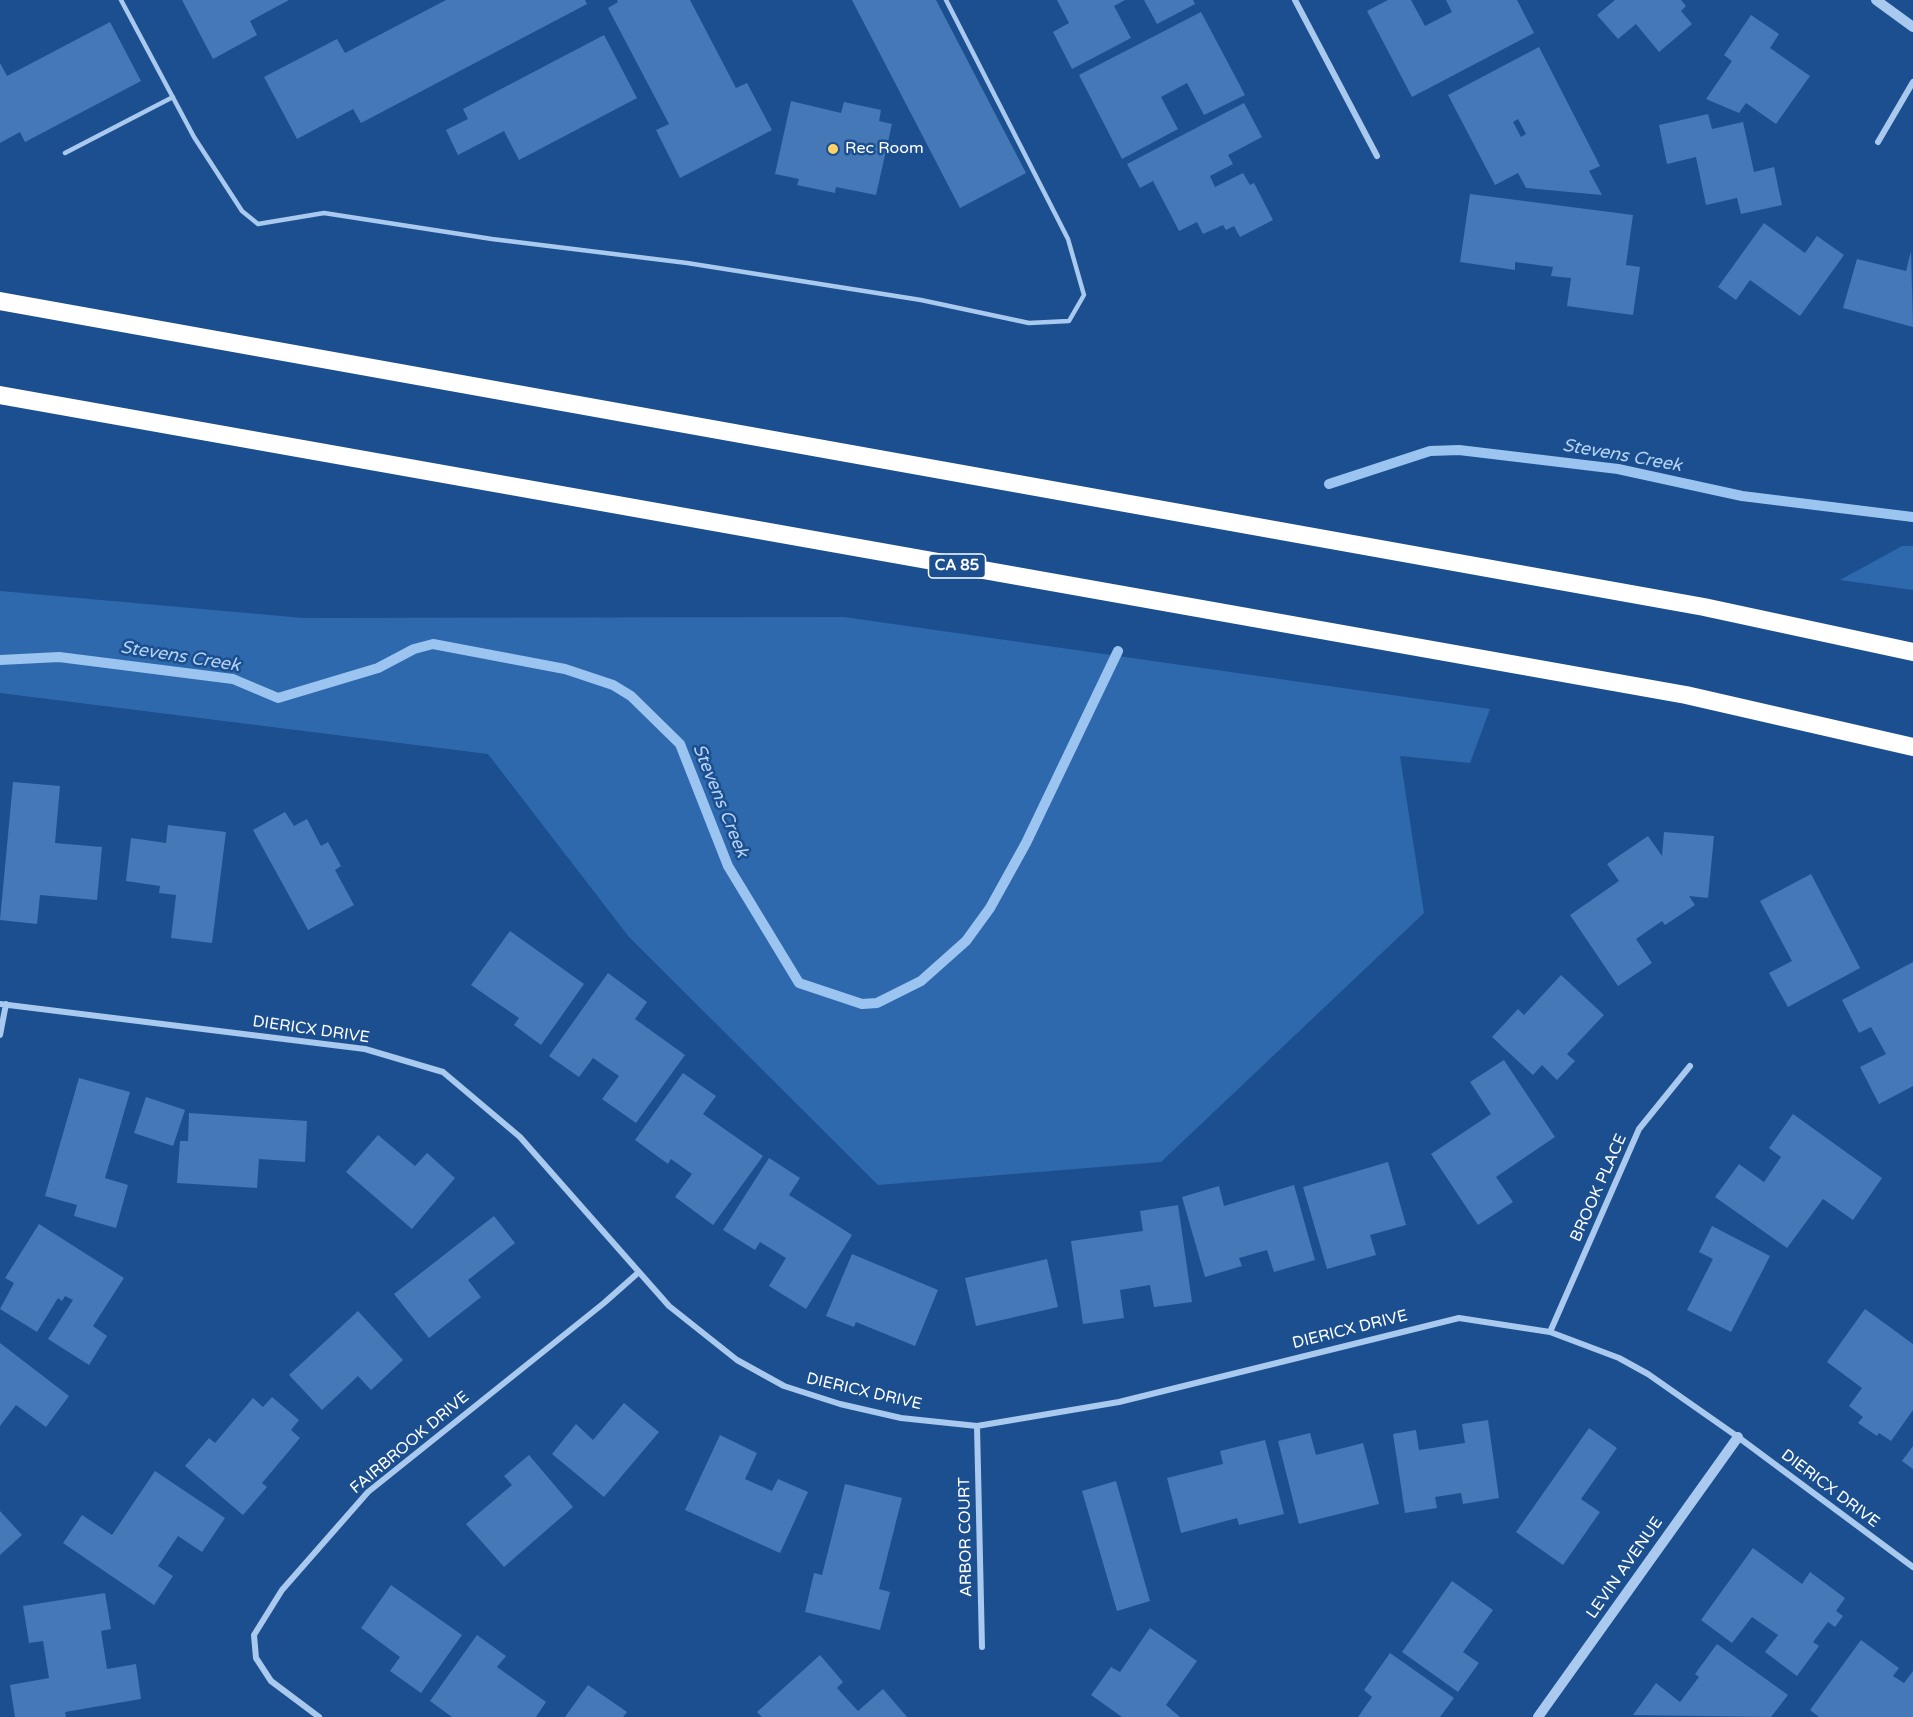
<!DOCTYPE html>
<style>
body{margin:0}
canvas{display:block;background:#1b4f8f}
</style>
<canvas width="1913" height="1717"></canvas>
<script>
const ctx = document.querySelector('canvas').getContext('2d');
ctx.lineJoin = 'round';
function paint(path, color) { ctx.fillStyle = color; ctx.fill(path, 'evenodd'); }
function strokePath(path, color, width, dash) { ctx.strokeStyle = color; ctx.lineWidth = width; ctx.lineCap = dash ? 'butt' : 'round'; ctx.setLineDash(dash || []); ctx.stroke(path); }
function write(font, color, halo, rows, align = 'center') {
  ctx.font = font + ' "Varela Round",sans-serif'; ctx.lineWidth = 5; ctx.setLineDash([]); ctx.textBaseline = 'middle'; ctx.strokeStyle = halo; ctx.fillStyle = color; for (const [text, x, y, turn = 0] of rows) {
    ctx.save(); ctx.translate(x, y); ctx.rotate((+turn || 0) * Math.PI / 180); ctx.textAlign = isNaN(turn) ? turn : align; if (halo) ctx.strokeText(text, 0, 0); ctx.fillText(text, 0, 0); ctx.restore();
  }
}
const green = new Path2D(`
 M 1902,546 L 1913,546 L 1913,590 L 1840,580 Z
 M 0,591 L 303,618 L 844,617 L 1490,709 L 1470,763 L 1400,756 L 1424,913 L 1161,1162 L 878,1185 L 629,937 L 488,754 L 0,693 Z`);
const stream = new Path2D(`
 M 1329,484 L 1430,451 L 1459,450 L 1618,469 L 1742,496 L 1913,517
 M 0,660 L 59,657 L 233,679 L 278,698 L 378,668 L 414,649 L 433,644 L 565,669 L 613,685 L 631,696 L 680,744 L 728,866 L 799,983 L 862,1004 L 877,1003 L 921,981 L 966,941 L 990,908 L 1026,843 L 1118,651`);
const building = new Path2D(`
 M 182,0 L 289,0 L 250,21 L 257,35 L 213,59 Z
 M 446,0 L 585,0 L 587,4 L 361,123 L 353,109 L 297,139 L 264,77 L 337,39 L 345,53 Z
 M 617,0 L 690,0 L 736,88 L 747,83 L 772,130 L 680,178 L 656,130 L 669,124 L 608,8 L 618,2 Z
 M 852,0 L 936,0 L 1026,173 L 960,208 Z
 M 1057,0 L 1125,0 L 1114,6 L 1131,38 L 1072,69 L 1053,32 L 1069,23 Z
 M 1144,0 L 1193,0 L 1195,4 L 1157,24 Z
 M 1388,0 L 1411,0 L 1425,26 L 1452,12 L 1446,0 L 1517,0 L 1534,33 L 1412,97 L 1367,11 Z
 M 1615,0 L 1681,0 L 1686,6 L 1681,11 L 1692,24 L 1659,52 L 1636,24 L 1618,39 L 1597,15 Z
 M 1201,12 L 1245,95 L 1204,115 L 1187,83 L 1161,97 L 1178,129 L 1122,159 L 1079,75 Z
 M 1751,15 L 1779,34 L 1770,48 L 1810,76 L 1776,124 L 1746,103 L 1739,113 L 1706,99 L 1732,61 L 1724,55 Z
 M 110,22 L 141,81 L 25,142 L 20,132 L 0,143 L 0,63 L 7,76 Z
 M 604,35 L 637,98 L 519,160 L 504,131 L 458,155 L 446,130 L 468,119 L 463,109 Z
 M 1539,47 L 1600,166 L 1589,171 L 1602,195 L 1526,188 L 1518,173 L 1495,185 L 1448,95 ZM 1518,119 L 1526,134 L 1521,137 L 1513,122 Z
 M 791,101 L 841,113 L 844,102 L 881,110 L 879,121 L 892,124 L 876,195 L 836,187 L 835,193 L 797,185 L 799,179 L 775,174 Z
 M 1244,103 L 1262,137 L 1228,155 L 1233,164 L 1210,176 L 1215,187 L 1243,173 L 1250,185 L 1254,183 L 1273,220 L 1240,237 L 1234,226 L 1226,230 L 1223,225 L 1203,234 L 1197,222 L 1179,231 L 1153,181 L 1140,188 L 1127,164 Z
 M 1708,114 L 1712,129 L 1743,122 L 1754,172 L 1774,167 L 1782,205 L 1741,214 L 1737,198 L 1706,205 L 1696,157 L 1667,164 L 1659,125 Z
 M 1470,194 L 1633,215 L 1626,265 L 1640,267 L 1633,315 L 1567,306 L 1571,278 L 1551,276 L 1553,267 L 1515,262 L 1515,270 L 1460,262 Z
 M 1764,223 L 1805,253 L 1817,236 L 1844,255 L 1800,316 L 1750,280 L 1736,300 L 1718,287 Z
 M 1911,251 L 1913,327 L 1843,308 L 1857,259 L 1906,271 Z
 M 13,782 L 60,786 L 55,843 L 102,847 L 97,900 L 40,895 L 37,924 L 0,920 Z
 M 285,812 L 294,826 L 307,819 L 321,846 L 328,842 L 341,866 L 335,870 L 354,905 L 308,930 L 253,830 Z
 M 168,825 L 226,832 L 212,943 L 171,938 L 176,895 L 159,893 L 160,886 L 126,881 L 131,838 L 166,843 Z
 M 1664,832 L 1714,836 L 1708,898 L 1689,896 L 1695,905 L 1665,925 L 1662,921 L 1636,939 L 1652,963 L 1618,986 L 1570,915 L 1619,881 L 1607,864 L 1648,836 L 1662,856 Z
 M 1811,874 L 1860,968 L 1788,1007 L 1769,973 L 1792,961 L 1760,901 Z
 M 510,931 L 584,984 L 541,1045 L 514,1025 L 519,1018 L 471,985 Z
 M 1913,962 L 1913,1086 L 1879,1104 L 1860,1067 L 1886,1054 L 1871,1027 L 1859,1033 L 1842,1000 Z
 M 608,973 L 647,1002 L 635,1019 L 685,1055 L 636,1123 L 602,1099 L 619,1076 L 593,1058 L 579,1077 L 549,1056 Z
 M 1561,975 L 1604,1015 L 1567,1054 L 1575,1061 L 1557,1080 L 1542,1065 L 1533,1075 L 1492,1037 L 1518,1009 L 1524,1015 Z
 M 1504,1060 L 1555,1137 L 1496,1177 L 1513,1202 L 1478,1225 L 1431,1154 L 1491,1114 L 1470,1082 Z
 M 683,1073 L 716,1096 L 703,1114 L 763,1156 L 713,1225 L 675,1197 L 692,1174 L 671,1159 L 668,1164 L 635,1140 Z
 M 79,1078 L 130,1092 L 105,1178 L 128,1185 L 116,1228 L 74,1216 L 77,1205 L 45,1196 Z
 M 146,1097 L 185,1110 L 173,1146 L 134,1133 Z
 M 189,1113 L 307,1121 L 305,1162 L 259,1159 L 257,1188 L 177,1183 L 180,1141 L 188,1141 Z
 M 1793,1114 L 1882,1178 L 1853,1220 L 1823,1199 L 1787,1248 L 1715,1197 L 1739,1164 L 1764,1182 L 1781,1157 L 1769,1148 Z
 M 378,1135 L 415,1166 L 427,1153 L 455,1178 L 412,1229 L 346,1172 Z
 M 769,1158 L 800,1178 L 789,1195 L 852,1235 L 806,1309 L 769,1286 L 786,1258 L 760,1242 L 755,1250 L 723,1230 Z
 M 1388,1162 L 1406,1225 L 1370,1235 L 1376,1255 L 1327,1269 L 1303,1187 Z
 M 1294,1185 L 1315,1260 L 1274,1272 L 1267,1250 L 1239,1258 L 1242,1266 L 1205,1277 L 1182,1197 L 1219,1186 L 1224,1206 Z
 M 1178,1205 L 1192,1302 L 1154,1307 L 1150,1285 L 1120,1290 L 1124,1318 L 1083,1324 L 1071,1241 L 1143,1231 L 1140,1211 Z
 M 494,1216 L 515,1243 L 468,1280 L 481,1297 L 429,1338 L 394,1294 Z
 M 39,1224 L 124,1278 L 93,1326 L 107,1336 L 89,1365 L 48,1339 L 73,1300 L 65,1296 L 62,1301 L 58,1298 L 37,1332 L 0,1309 L 14,1283 L 5,1278 Z
 M 1712,1226 L 1770,1256 L 1731,1332 L 1687,1310 L 1713,1259 L 1699,1252 Z
 M 852,1254 L 938,1290 L 915,1346 L 856,1322 L 854,1327 L 826,1316 Z
 M 1047,1259 L 1058,1307 L 976,1326 L 965,1278 Z
 M 1865,1309 L 1913,1344 L 1913,1410 L 1891,1441 L 1879,1433 L 1877,1436 L 1858,1423 L 1863,1417 L 1849,1406 L 1862,1388 L 1827,1362 Z
 M 358,1311 L 403,1360 L 371,1390 L 358,1376 L 322,1410 L 289,1375 Z
 M 0,1343 L 69,1396 L 46,1427 L 16,1405 L 0,1426 Z
 M 272,1397 L 299,1420 L 291,1430 L 300,1438 L 262,1483 L 267,1487 L 243,1515 L 185,1466 L 209,1438 L 215,1443 L 253,1398 L 263,1407 Z
 M 624,1403 L 659,1432 L 604,1497 L 552,1454 L 576,1424 L 593,1440 Z
 M 1488,1420 L 1499,1498 L 1463,1504 L 1461,1493 L 1435,1497 L 1437,1508 L 1405,1513 L 1393,1434 L 1416,1430 L 1419,1450 L 1465,1443 L 1462,1424 Z
 M 1589,1428 L 1617,1448 L 1581,1499 L 1600,1512 L 1563,1565 L 1516,1532 Z
 M 1310,1433 L 1316,1455 L 1363,1443 L 1379,1504 L 1299,1524 L 1278,1441 Z
 M 720,1435 L 757,1453 L 745,1479 L 772,1491 L 778,1479 L 808,1492 L 780,1553 L 685,1510 Z
 M 1265,1440 L 1284,1514 L 1239,1525 L 1237,1518 L 1181,1533 L 1167,1478 L 1223,1464 L 1220,1451 Z
 M 1913,1446 L 1913,1469 L 1902,1461 Z
 M 529,1455 L 573,1507 L 504,1567 L 466,1524 L 512,1485 L 504,1476 Z
 M 155,1471 L 225,1518 L 202,1552 L 178,1536 L 158,1566 L 173,1576 L 154,1605 L 63,1543 L 82,1515 L 112,1535 Z
 M 1116,1481 L 1150,1601 L 1117,1611 L 1082,1491 Z
 M 845,1484 L 902,1498 L 879,1589 L 890,1592 L 880,1630 L 805,1612 L 814,1573 L 822,1575 Z
 M 0,1511 L 22,1535 L 0,1555 Z
 M 1753,1548 L 1802,1584 L 1810,1572 L 1845,1598 L 1836,1611 L 1843,1616 L 1835,1627 L 1828,1622 L 1813,1642 L 1819,1646 L 1797,1676 L 1765,1652 L 1778,1635 L 1752,1617 L 1732,1643 L 1701,1620 Z
 M 1452,1581 L 1493,1610 L 1463,1652 L 1479,1663 L 1458,1692 L 1402,1652 Z
 M 391,1585 L 462,1635 L 421,1693 L 390,1671 L 400,1657 L 361,1628 Z
 M 105,1593 L 111,1629 L 101,1631 L 107,1669 L 136,1664 L 141,1699 L 65,1712 L 66,1717 L 15,1717 L 10,1685 L 49,1678 L 43,1641 L 29,1643 L 23,1606 Z
 M 1150,1628 L 1197,1661 L 1166,1705 L 1180,1717 L 1122,1717 L 1091,1695 L 1111,1667 L 1120,1672 Z
 M 477,1635 L 506,1656 L 497,1667 L 546,1702 L 536,1717 L 452,1717 L 430,1701 Z
 M 1861,1640 L 1899,1668 L 1893,1676 L 1904,1683 L 1913,1671 L 1913,1717 L 1819,1717 L 1810,1710 Z
 M 1717,1644 L 1788,1695 L 1771,1717 L 1633,1715 L 1656,1683 L 1680,1702 L 1699,1677 L 1695,1674 Z
 M 1390,1653 L 1454,1698 L 1440,1717 L 1358,1717 L 1372,1697 L 1364,1690 Z
 M 820,1655 L 843,1682 L 837,1688 L 858,1711 L 883,1689 L 907,1717 L 762,1717 L 757,1712 Z
 M 588,1685 L 627,1712 L 623,1717 L 565,1717 Z`);
const service = new Path2D(`
 M 121,0 L 194,137 L 242,211 L 258,224 L 324,213 L 492,239 L 687,263 L 921,300 L 1029,323 L 1069,321 L 1084,295 L 1068,239 L 946,0
 M 65,153 L 173,97`);
const minor = new Path2D(`
 M 1295,0 L 1377,156
 M 1878,142 L 1913,82
 M 0,1004 L 365,1049 L 443,1072 L 520,1137 L 669,1306 L 737,1360 L 784,1386 L 840,1404 L 901,1418 L 977,1426 L 1119,1402 L 1459,1318 L 1550,1332 L 1619,1358 L 1648,1374 L 1738,1437 L 1913,1567
 M 0,1035 L 6,1004
 M 1550,1332 L 1639,1129 L 1690,1066
 M 977,1426 L 982,1647
 M 319,1717 L 271,1681 L 256,1658 L 254,1635 L 282,1590 L 368,1492 L 604,1303 L 639,1272`);
const tertiary = new Path2D(`
 M 1876,0 L 1913,27
 M 1538,1717 L 1738,1437`);
const motorway = new Path2D(`
 M 0,301 L 1704,607 L 1913,652
 M 0,395 L 1686,695 L 1913,747`);
const markers = [
 [833,149,6,"#ffd166"]
];
const shields = [
 [957,566,57]
];
const shieldNames = [
 ["CA 85",957,566]
];
const poiNames = [
 ["Rec Room",845,149]
];
const streetNames = [
 ["DIERICX DRIVE",311,1030,8],
 ["BROOK PLACE",1599,1188,-66],
 ["DIERICX DRIVE",1350,1330,-14],
 ["DIERICX DRIVE",864,1392,13],
 ["FAIRBROOK DRIVE",410,1443,-40],
 ["DIERICX DRIVE",1830,1489,37],
 ["ARBOR COURT",966,1537,-91],
 ["LEVIN AVENUE",1625,1568,-55]
];
const waterNames = [
 ["Stevens Creek",1622,456,10],
 ["Stevens Creek",180,657,9],
 ["Stevens Creek",720,801,68]
];
paint(green, '#2e69ad');
strokePath(stream, '#9cc4f0', 10);
paint(building, '#4478b7');
strokePath(service, '#a9c9ee', 4.5);
strokePath(minor, '#a9c9ee', 6);
strokePath(tertiary, '#a9c9ee', 10);
strokePath(motorway, '#fff', 18);
for (const [x, y, r, color] of markers) { const dot = new Path2D(); dot.arc(x, y, r, 0, 2 * Math.PI); ctx.fillStyle = color; ctx.fill(dot); strokePath(dot, '#1b4f8f', 2); }
for (const [x, y, w] of shields) { const box = new Path2D(); box.roundRect(x - w / 2, y - 12, w, 24, 4.5); ctx.fillStyle = '#1b4f8f'; ctx.fill(box); strokePath(box, '#fff', 1.5); }
write('bold 15px', '#fff', null, shieldNames);
write('16px', '#fff', '#1b4f8f', poiNames, 'left');
write('16px', '#fff', '#1b4f8f', streetNames);
write('italic 18px', '#b5d3f5', '#1b4f8f', waterNames);
</script>
